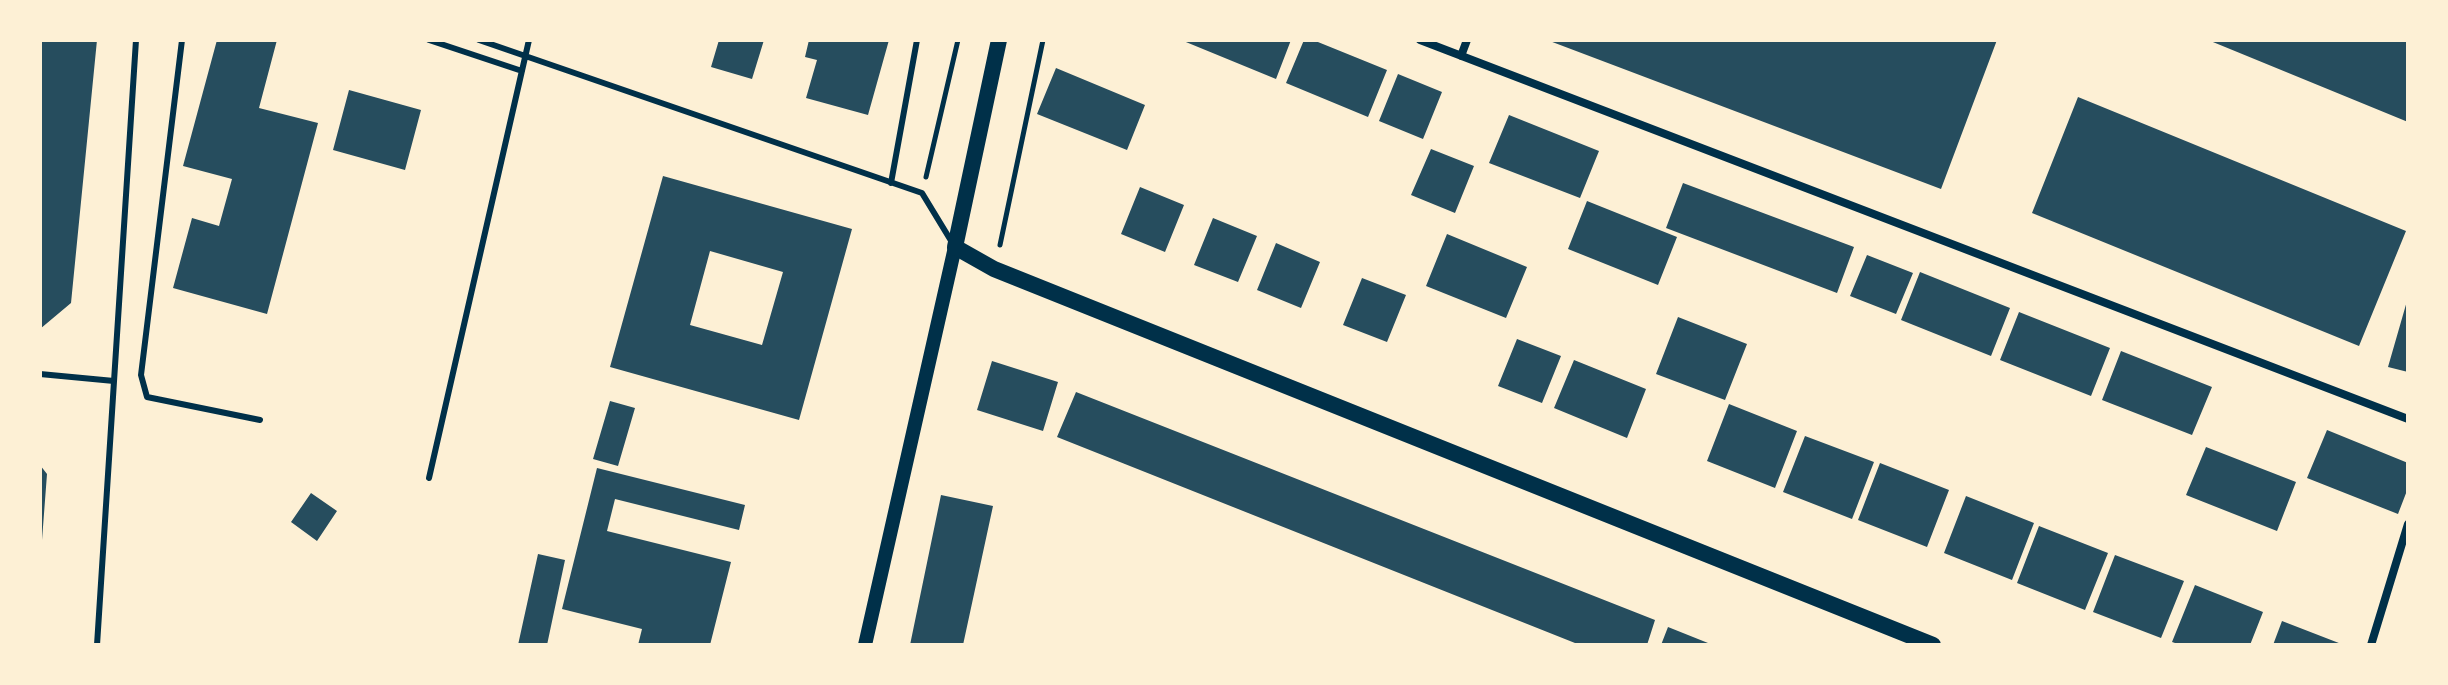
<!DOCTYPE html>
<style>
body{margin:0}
#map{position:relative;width:2448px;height:685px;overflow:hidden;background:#fdf0d5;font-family:"Roboto Serif",serif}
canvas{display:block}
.frame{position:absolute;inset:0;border:42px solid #fdf0d5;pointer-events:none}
</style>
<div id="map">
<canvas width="2448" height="685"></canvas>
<div class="frame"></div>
</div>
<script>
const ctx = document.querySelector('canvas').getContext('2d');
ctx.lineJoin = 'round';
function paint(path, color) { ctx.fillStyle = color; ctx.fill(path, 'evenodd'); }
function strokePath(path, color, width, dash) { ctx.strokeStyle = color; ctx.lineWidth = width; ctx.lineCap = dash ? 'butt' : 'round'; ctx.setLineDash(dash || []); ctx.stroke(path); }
const building = new Path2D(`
 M 40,40 L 97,40 L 71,303 L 40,329 Z
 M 217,40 L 277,40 L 259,108 L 318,123 L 267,314 L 173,288 L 192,218 L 219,226 L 232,179 L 183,166 Z
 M 719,40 L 764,40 L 752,79 L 711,67 Z
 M 809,40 L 889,40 L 868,115 L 806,98 L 817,60 L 805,57 Z
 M 1181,40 L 1291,40 L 1276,79 Z
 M 1304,40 L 1313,40 L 1387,70 L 1368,117 L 1286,83 Z
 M 1547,40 L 1997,40 L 1941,189 Z
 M 2208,40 L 2408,40 L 2408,122 Z
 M 1056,68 L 1145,105 L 1127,150 L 1037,114 Z
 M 1398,74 L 1442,92 L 1423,139 L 1379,121 Z
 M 349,90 L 421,110 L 405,170 L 333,150 Z
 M 2078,97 L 2406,231 L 2359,346 L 2032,213 Z
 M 1509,115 L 1599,151 L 1580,198 L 1489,163 Z
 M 1431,149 L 1474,166 L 1455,213 L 1411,195 Z
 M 663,176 L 852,229 L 799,420 L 610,367 ZM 710,251 L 783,272 L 762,345 L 690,325 Z
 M 1683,183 L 1854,247 L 1837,293 L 1666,228 Z
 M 1140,187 L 1184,205 L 1165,252 L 1121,234 Z
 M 1587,201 L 1677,237 L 1658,285 L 1568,249 Z
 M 1213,218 L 1257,236 L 1238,282 L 1194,265 Z
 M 1447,234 L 1527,267 L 1506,318 L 1426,286 Z
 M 1276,243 L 1320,262 L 1301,308 L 1257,290 Z
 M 1867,255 L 1913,273 L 1896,314 L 1850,296 Z
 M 1920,272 L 2010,308 L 1991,356 L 1901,320 Z
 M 1362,278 L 1406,295 L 1387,342 L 1343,325 Z
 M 2407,301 L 2408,301 L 2408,372 L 2388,367 Z
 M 2019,312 L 2110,348 L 2091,396 L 2000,360 Z
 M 1678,317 L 1747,344 L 1725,400 L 1656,374 Z
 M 1517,339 L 1561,356 L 1542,403 L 1498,386 Z
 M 2121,351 L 2212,387 L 2192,435 L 2102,400 Z
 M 1574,360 L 1646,389 L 1627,438 L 1554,408 Z
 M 992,361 L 1058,382 L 1043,431 L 977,410 Z
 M 1076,392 L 1655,620 L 1647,645 L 1580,645 L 1057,437 Z
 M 610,401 L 635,408 L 618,466 L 593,459 Z
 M 1729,404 L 1797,431 L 1775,488 L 1707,461 Z
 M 2327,430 L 2408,463 L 2408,488 L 2398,514 L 2307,478 Z
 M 1805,436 L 1874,462 L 1852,519 L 1783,492 Z
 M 2206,447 L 2296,482 L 2277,531 L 2186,495 Z
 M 1880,463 L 1949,490 L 1927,547 L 1858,520 Z
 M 40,465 L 47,474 L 42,540 L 40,540 Z
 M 597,468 L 745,505 L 739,530 L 615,499 L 607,531 L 731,562 L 710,645 L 638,645 L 642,629 L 562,609 Z
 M 311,493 L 337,511 L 317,541 L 291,522 Z
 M 941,495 L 993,506 L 963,645 L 910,645 Z
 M 1966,496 L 2034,523 L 2012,580 L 1944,553 Z
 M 2039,526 L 2108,553 L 2085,610 L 2017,583 Z
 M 538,554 L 565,560 L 547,645 L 518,645 Z
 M 2115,555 L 2184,581 L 2161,638 L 2093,612 Z
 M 2195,585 L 2263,612 L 2250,645 L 2181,645 L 2172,642 Z
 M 2282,621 L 2344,645 L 2273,645 Z
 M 1668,627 L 1713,645 L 1661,645 Z`);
const path = new Path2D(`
 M 926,177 L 958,40
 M 1000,245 L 1043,40`);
const service = new Path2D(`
 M 182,40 L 141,375 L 147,397 L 260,420
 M 429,40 L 522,71
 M 479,40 L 922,193 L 953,244
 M 891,183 L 917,40
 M 40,374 L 114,381
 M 429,478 L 529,40
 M 97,645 L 136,40`);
const minor = new Path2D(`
 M 1420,40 L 2408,419
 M 1461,56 L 1467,40
 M 2371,645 L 2408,524`);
const tertiary = new Path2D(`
 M 865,645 L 955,247`);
const secondary = new Path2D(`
 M 999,40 L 955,247 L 994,269 L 1933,645`);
paint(building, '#264d5e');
strokePath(path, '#003049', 5);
strokePath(service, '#003049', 6);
strokePath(minor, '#003049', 8);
strokePath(tertiary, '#003049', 14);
strokePath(secondary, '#003049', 16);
</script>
